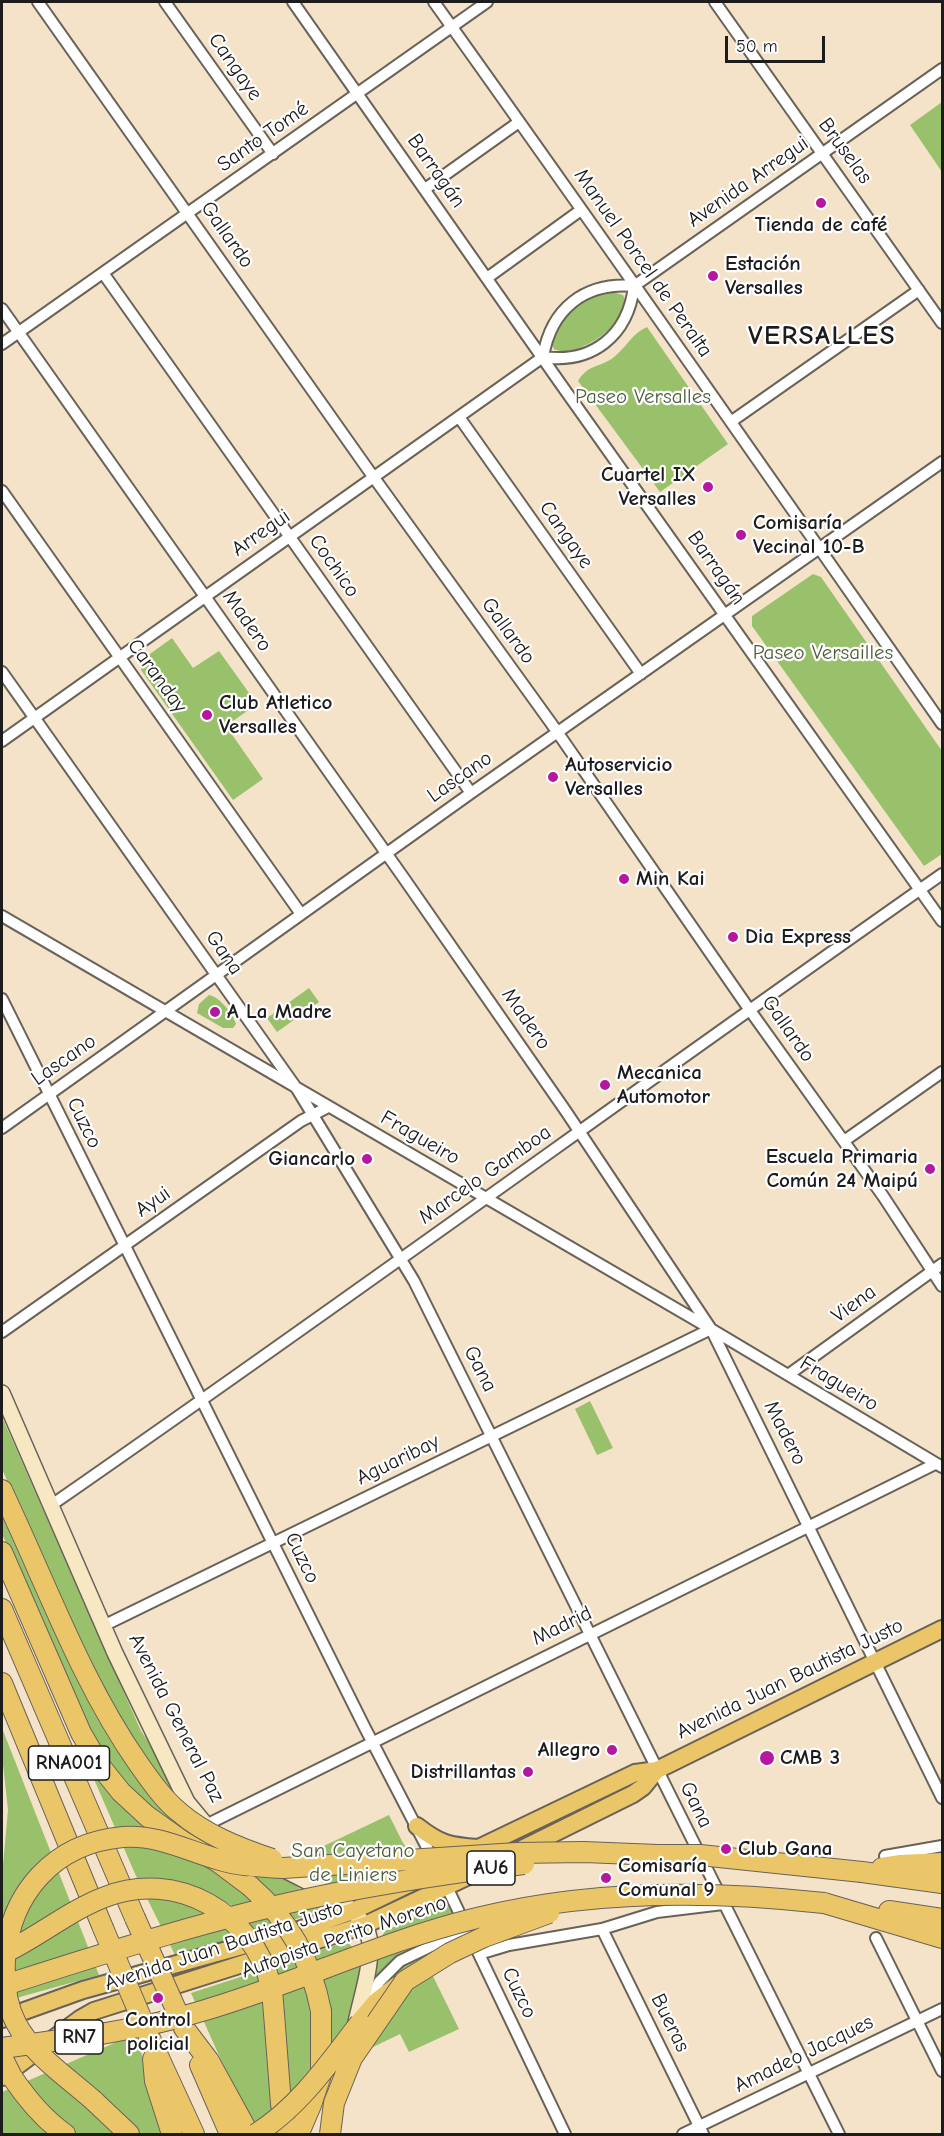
<!DOCTYPE html>
<meta charset="utf-8">
<style>
body{margin:0}
#map{position:relative;width:944px;height:2136px;overflow:hidden;background:#f4e3c9;font-family:"Comic Neue",sans-serif}
canvas{display:block}
.frame{position:absolute;inset:0;border:3px solid #1c1c1c;pointer-events:none}
.scale{position:absolute;left:725px;top:36px;width:100px;height:27px;box-sizing:border-box;border:3px solid #1c1c1c;border-top:0;padding-left:8px;font-size:18px;line-height:21px;white-space:nowrap;color:#1c1c1c;-webkit-text-stroke:4px #fff;paint-order:stroke}
</style>
<div id="map">
<canvas width="944" height="2136"></canvas>
<div class="frame"></div>
<div class="scale">50 m</div>
</div>
<script>
const ctx = document.querySelector('canvas').getContext('2d');
ctx.lineJoin = 'round';
function paint(path, color) { ctx.fillStyle = color; ctx.fill(path, 'evenodd'); }
function strokePath(path, color, width, dash) { ctx.strokeStyle = color; ctx.lineWidth = width; ctx.lineCap = dash ? 'butt' : 'round'; ctx.setLineDash(dash || []); ctx.stroke(path); }
function write(font, color, halo, rows, align = 'center') {
  ctx.font = font + ' "Comic Neue",sans-serif'; ctx.lineWidth = 4.5; ctx.setLineDash([]); ctx.textBaseline = 'middle'; ctx.strokeStyle = halo; ctx.fillStyle = color; for (const [text, x, y, turn = 0] of rows) {
    ctx.save(); ctx.translate(x, y); ctx.rotate((+turn || 0) * Math.PI / 180); ctx.textAlign = isNaN(turn) ? turn : align; if (halo) ctx.strokeText(text, 0, 0); ctx.fillText(text, 0, 0); ctx.restore();
  }
}
const green = new Path2D(`
 M 942,102 L 942,172 L 910,125 Z
 M 613,292 L 623,295 C 637,319 576,361 554,349 L 551,341 C 566,311 579,298 613,292 Z
 M 647,327 L 728,444 L 660,492 L 578,381 C 588,364 600,368 614,357 C 626,348 632,333 647,327 Z
 M 813,574 L 821,577 L 942,751 L 942,854 L 924,866 L 752,626 L 752,616 Z
 M 172,638 L 193,668 L 219,651 L 257,704 L 226,726 L 263,779 L 233,800 L 141,670 L 143,659 Z
 M 309,988 L 319,1002 L 277,1032 L 267,1018 Z
 M 209,995 C 220,997 233,1014 236,1024 L 233,1028 L 223,1028 L 197,1013 L 199,1004 Z
 M 590,1401 L 613,1448 L 597,1455 L 575,1409 Z
 M 2,1417 L 141,1731 L 155,1752 L 171,1786 L 168,1790 L 293,1884 L 317,1900 L 323,1910 L 293,1920 L 143,1803 L 114,1772 L 92,1737 L 2,1534 L 2,1510 L 27,1525 L 2,1469 Z
 M 63,1708 L 90,1761 L 229,1878 L 276,1925 L 256,1931 L 236,1908 L 202,1889 L 187,1885 L 195,1903 L 239,1937 L 175,1955 L 136,1876 Z
 M 2,1728 L 99,1975 L 2,2002 L 2,1876 L 8,1810 L 2,1755 Z
 M 389,1815 L 402,1841 L 416,1863 L 349,1896 L 321,1878 L 309,1853 Z
 M 445,1903 L 447,1904 L 452,1913 L 452,1922 L 396,1956 L 369,1984 L 376,1947 L 385,1931 Z
 M 346,1942 C 366,1952 359,1994 353,2012 C 349,2027 339,2041 332,2055 L 329,2012 L 311,1953 Z
 M 423,1956 L 459,2029 L 409,2052 L 400,2034 L 367,2050 C 378,2018 385,1967 423,1956 Z
 M 296,1959 L 313,2009 L 316,2061 L 298,2118 L 293,2115 L 289,2094 L 284,2012 L 281,2134 L 258,2134 L 221,2060 L 191,1993 Z
 M 135,2034 L 168,2134 L 2,2134 L 2,2092 Z`);
const street = new Path2D(`
 M 38,2 L 367,468 L 551,723 L 749,1009 L 883,1196 L 942,1286
 M 165,2 L 273,154
 M 293,2 L 560,383 L 942,921
 M 434,2 C 605,241 774,483 942,724
 M 715,2 L 942,323
 M 425,189 L 519,122
 M 103,273 L 471,793
 M 487,278 L 581,210
 M 2,309 L 403,877 L 565,1110 L 711,1329 L 942,1798
 M 2,344 L 487,2
 M 543,357 C 551,309 584,282 634,286 L 942,69
 M 543,357 C 592,364 628,336 634,286
 M 459,417 L 641,674
 M 732,421 L 919,290
 M 2,491 L 301,914
 M 2,672 L 297,1089 L 414,1281 L 839,2134
 M 2,741 L 543,357
 M 2,916 L 711,1329 L 942,1467
 M 2,999 L 364,1726 L 434,1861
 M 2,1128 L 471,793 L 942,462
 M 844,1141 L 942,1072
 M 2,1332 L 301,1121 L 328,1107
 M 788,1375 L 942,1264
 M 50,1506 C 350,1298 644,1083 942,874
 M 103,1626 L 711,1329
 M 206,1825 L 935,1464
 M 885,1856 L 942,1846
 M 445,1883 L 565,2134
 M 602,1929 L 703,2134
 M 876,1938 L 942,2071
 M 479,1954 L 509,1945 L 602,1929 L 657,1912 L 723,1904
 M 366,2007 L 379,1982 L 400,1961 L 467,1929
 M 683,2134 L 942,2009`);
const secondary = new Path2D(`
 M 2,1393 L 115,1653 L 187,1802 L 206,1825
 M 281,1868 C 310,1884 368,1906 370,1944 C 371,1971 360,2001 355,2027`);
const primary = new Path2D(`
 M 417,1826 C 440,1844 449,1846 478,1848
 M 514,1853 L 633,1794 L 643,1787 L 657,1770
 M 464,1855 L 635,1773 L 657,1770 L 942,1629
 M 2,2019 L 83,1990 L 296,1931 L 353,1911 L 409,1884
 M 2,2077 L 80,2019 L 94,2011 L 365,1925 L 475,1873`);
const highway = new Path2D(`
 M 2,1490 L 17,1523
 M 2,1552 L 81,1733 L 101,1767 L 121,1792 L 147,1816 L 182,1841 L 218,1862 L 250,1886
 M 2,1609 L 135,1918
 M 2,1683 L 103,1928
 M 882,1868 L 901,1865 L 942,1863
 M 862,1872 L 942,1883
 M 824,1903 L 942,1938
 M 889,1911 L 942,1919
 M 274,2014 L 281,2104 L 287,2134
 M 360,2023 L 377,2003 L 399,1986
 M 184,2028 L 209,2061 L 249,2134
 M 148,2034 L 194,2134
 M 153,2059 L 155,2081 L 172,2134
 M 200,2065 L 230,2134
 M 12,2077 C 27,2099 43,2119 65,2134
 M 93,2100 L 129,2134
 M 299,2133 L 311,2105 L 321,2075 L 321,2011`);
const highwayBridge = new Path2D(`
 M 17,1523 C 54,1604 87,1690 138,1763 C 150,1780 163,1799 179,1812 C 206,1835 239,1848 272,1859
 M 646,1855 L 700,1855 L 862,1872
 M 250,1886 C 289,1920 311,1960 321,2011
 M 135,1918 L 182,2023
 M 103,1928 L 148,2034
 M 2,1954 C 37,1938 68,1911 105,1897 C 176,1869 253,1913 271,1986 C 273,1995 273,2005 274,2014
 M 2,1986 C 108,1952 216,1917 326,1895 C 391,1882 457,1872 524,1864
 M 2,2048 C 69,2039 137,2031 202,2011 C 295,1984 382,1941 477,1918 C 589,1890 709,1890 824,1903
 M 2,2057 L 12,2077
 M 93,2100 C 67,2077 32,2054 16,2023 C 6,2004 4,1981 5,1960 C 10,1893 54,1843 123,1837 C 157,1834 188,1851 220,1860 C 240,1866 262,1867 283,1868 L 517,1853 L 584,1852 L 658,1855
 M 256,2134 C 300,2106 329,2063 360,2023
 M 330,2134 L 334,2103 L 352,2058 L 405,1981 L 450,1953 L 484,1937 L 549,1913`);
const markers = [
 [821,203,6,"#b5179e"],
 [713,276,6,"#b5179e"],
 [708,487,6,"#b5179e"],
 [741,535,6,"#b5179e"],
 [207,715,6,"#b5179e"],
 [553,777,6,"#b5179e"],
 [624,879,6,"#b5179e"],
 [733,937,6,"#b5179e"],
 [215,1012,6,"#b5179e"],
 [605,1085,6,"#b5179e"],
 [367,1159,6,"#b5179e"],
 [930,1169,6,"#b5179e"],
 [612,1750,6,"#b5179e"],
 [767,1758,8,"#b5179e"],
 [528,1772,6,"#b5179e"],
 [726,1849,6,"#b5179e"],
 [606,1878,6,"#b5179e"],
 [158,1998,6,"#b5179e"]
];
const shields = [
 [69,1763,81],
 [491,1868,48],
 [79,2037,48]
];
const shieldNames = [
 ["RNA001",69,1763],
 ["AU6",491,1868],
 ["RN7",79,2037]
];
const streetNames = [
 ["Cangaye",235,67,55],
 ["Santo Tomé",263,137,-35],
 ["Bruselas",845,151,54],
 ["Barragán",436,171,55],
 ["Avenida Arregui",748,182,-35],
 ["Gallardo",227,235,55],
 ["Manuel Porcel de Peralta",643,263,55],
 ["Arregui",261,533,-35],
 ["Cangaye",566,535,55],
 ["Cochico",334,566,55],
 ["Barragán",716,568,55],
 ["Madero",247,621,55],
 ["Gallardo",508,631,54],
 ["Caranday",157,676,54],
 ["Lascano",460,777,-35],
 ["Gana",224,953,55],
 ["Madero",526,1019,55],
 ["Gallardo",788,1029,55],
 ["Lascano",64,1060,-35],
 ["Cuzco",84,1123,64],
 ["Fragueiro",420,1138,30],
 ["Marcelo Gamboa",485,1175,-35],
 ["Ayui",153,1202,-35],
 ["Viena",854,1304,-36],
 ["Gana",480,1369,63],
 ["Fragueiro",839,1384,31],
 ["Madero",785,1433,63],
 ["Aguaribay",398,1460,-26],
 ["Cuzco",302,1558,64],
 ["Madrid",562,1626,-26],
 ["Avenida Juan Bautista Justo",790,1679,-26],
 ["Avenida General Paz",176,1718,63],
 ["Gana",696,1805,64],
 ["Autopista Perito Moreno",344,1937,-19],
 ["Avenida Juan Bautista Justo",224,1946,-18],
 ["Cuzco",519,1993,64],
 ["Bueras",670,2023,64],
 ["Amadeo Jacques",804,2054,-26]
];
const poiNames = [
 ["Tienda de café",821,225,"center"],
 ["Estación",725,264],
 ["Versalles",725,288],
 ["Cuartel IX",696,475,"right"],
 ["Versalles",696,499,"right"],
 ["Comisaría",753,523],
 ["Vecinal 10-B",753,547],
 ["Club Atletico",219,703],
 ["Versalles",219,727],
 ["Autoservicio",565,765],
 ["Versalles",565,789],
 ["Min Kai",636,879],
 ["Dia Express",745,937],
 ["A La Madre",227,1012],
 ["Mecanica",617,1073],
 ["Automotor",617,1097],
 ["Escuela Primaria",918,1157,"right"],
 ["Común 24 Maipú",918,1181,"right"],
 ["Giancarlo",355,1159,"right"],
 ["Allegro",600,1750,"right"],
 ["CMB 3",780,1758],
 ["Distrillantas",516,1772,"right"],
 ["Club Gana",738,1849],
 ["Comisaría",618,1866],
 ["Comunal 9",618,1890],
 ["Control",158,2020,"center"],
 ["policial",158,2044,"center"]
];
const parkNames = [
 ["Paseo Versalles",643,397],
 ["Paseo Versailles",823,653],
 ["San Cayetano",353,1851],
 ["de Liniers",353,1875]
];
const districtNames = [
 ["VERSALLES",822,336]
];
paint(green, '#99c16c');
strokePath(street, '#686259', 14);
strokePath(secondary, '#686259', 18);
strokePath(primary, '#686259', 20);
strokePath(highway, '#686259', 22);
strokePath(street, '#fff', 10);
strokePath(secondary, '#f7e8c3', 15);
strokePath(primary, '#ebc669', 16);
strokePath(highway, '#ebc669', 20);
strokePath(highwayBridge, '#686259', 22, []);
strokePath(highwayBridge, '#ebc669', 20);
for (const [x, y, r, color] of markers) { const dot = new Path2D(); dot.arc(x, y, r, 0, 2 * Math.PI); ctx.fillStyle = color; ctx.fill(dot); strokePath(dot, '#fff', 2); }
for (const [x, y, w] of shields) { const box = new Path2D(); box.roundRect(x - w / 2, y - 17, w, 34, 4.5); ctx.fillStyle = '#fff'; ctx.fill(box); strokePath(box, '#1c1c1c', 1.5); }
write('bold 20px', '#1c1c1c', null, shieldNames);
write('21px', '#1c1c1c', '#fff', streetNames);
write('bold 21px', '#1c1c1c', '#fff', poiNames, 'left');
write('21px', '#4e5e3c', '#fff', parkNames);
ctx.letterSpacing = '1.5px';
write('bold 27px', '#1c1c1c', '#fff', districtNames);
ctx.letterSpacing = '0px';
</script>
